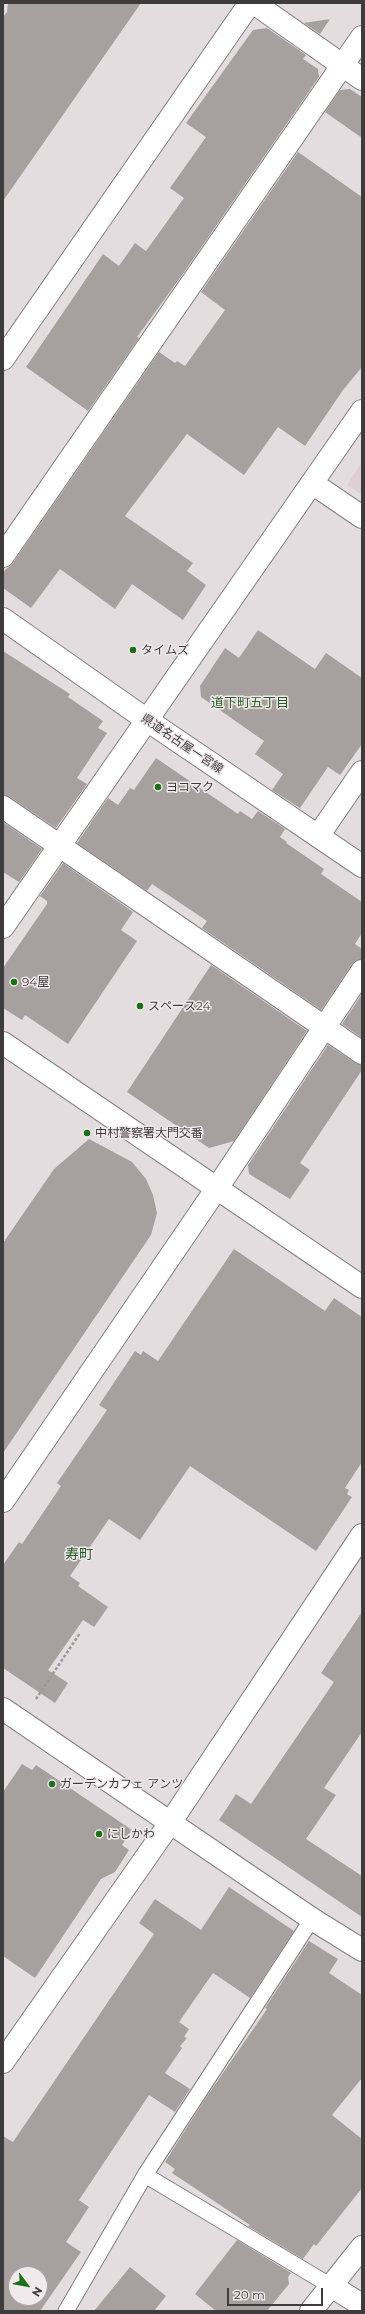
<!DOCTYPE html>
<meta charset="utf-8">
<style>
body{margin:0}
#map{position:relative;width:365px;height:2314px;overflow:hidden;background:#e4dddf;font-family:Montserrat,sans-serif}
canvas{display:block}
.frame{position:absolute;inset:0;border:4px solid #3e3b3c;pointer-events:none}
.north{position:absolute;left:8px;top:2266px;width:40px;height:40px;box-sizing:border-box;background:#f1eaed;border:1px solid #a9a4a6;border-radius:50%;rotate:122deg;font-size:11px;font-weight:700;line-height:16px;text-align:center;color:#3e3b3c}
.north::after{content:'';display:block;margin:auto;width:14px;height:18px;background:#1c7018;clip-path:polygon(50% 0,100% 100%,50% 72%,0 100%)}
.scale{position:absolute;left:227px;top:2288px;width:96px;height:18px;box-sizing:border-box;border:2px solid #3e3b3c;border-top:0;padding-left:5px;font-size:12px;line-height:14px;white-space:nowrap;color:#3e3b3c;-webkit-text-stroke:3px #f1eaed;paint-order:stroke}
</style>
<div id="map">
<canvas width="365" height="2314"></canvas>
<div class="frame"></div>
<div class="north">N</div>
<div class="scale">20 m</div>
</div>
<script>
const ctx = document.querySelector('canvas').getContext('2d');
ctx.lineJoin = 'round';
function paint(path, color) { ctx.fillStyle = color; ctx.fill(path, 'evenodd'); }
function strokePath(path, color, width, dash) { ctx.strokeStyle = color; ctx.lineWidth = width; ctx.lineCap = dash ? 'butt' : 'round'; ctx.setLineDash(dash || []); ctx.stroke(path); }
function write(font, color, halo, rows, align = 'center') {
  ctx.font = font + ' Montserrat,"Noto Sans JP",sans-serif'; ctx.lineWidth = 3; ctx.setLineDash([]); ctx.textBaseline = 'middle'; ctx.strokeStyle = halo; ctx.fillStyle = color; for (const [text, x, y, turn = 0] of rows) {
    ctx.save(); ctx.translate(x, y); ctx.rotate((+turn || 0) * Math.PI / 180); ctx.textAlign = isNaN(turn) ? turn : align; if (halo) ctx.strokeText(text, 0, 0); ctx.fillText(text, 0, 0); ctx.restore();
  }
}
const built = new Path2D(`
 M 362,462 L 362,495 L 347,485 Z`);
const building = new Path2D(`
 M 8,3 L 141,3 L 3,201 L 3,17 L 7,12 Z
 M 330,19 L 320,34 L 304,23 Z
 M 267,28 L 306,55 L 303,59 L 318,69 L 319,77 L 180,278 L 137,337 L 139,338 L 88,411 L 26,367 L 103,254 L 119,266 L 135,243 L 146,251 L 184,198 L 170,188 L 206,137 L 186,123 L 253,30 Z
 M 350,89 L 362,97 L 362,138 L 325,112 L 340,90 Z
 M 298,152 L 362,197 L 362,367 L 343,390 L 305,446 L 278,427 L 244,475 L 187,434 L 125,516 L 193,563 L 187,571 L 206,585 L 183,620 L 132,584 L 115,609 L 60,569 L 31,608 L 3,588 L 3,572 L 13,563 L 159,352 L 175,363 L 177,361 L 185,366 L 225,310 L 201,292 Z
 M 258,630 L 315,669 L 326,653 L 362,678 L 362,744 L 340,775 L 328,767 L 300,808 L 272,790 L 283,774 L 255,754 L 264,741 L 201,697 L 200,686 L 225,648 L 239,658 Z
 M 3,651 L 70,694 L 68,697 L 103,721 L 98,728 L 107,733 L 77,778 L 87,784 L 56,828 L 10,797 L 3,795 Z
 M 156,758 L 238,814 L 240,811 L 252,819 L 258,811 L 285,829 L 280,837 L 287,842 L 286,843 L 324,869 L 321,874 L 362,902 L 362,933 L 355,944 L 362,949 L 362,959 L 352,964 L 321,1010 L 202,928 L 207,921 L 152,884 L 147,891 L 77,843 L 108,798 L 118,805 L 130,788 L 134,790 Z
 M 3,822 L 42,849 L 19,882 L 3,872 Z
 M 63,863 L 133,912 L 121,930 L 137,941 L 68,1044 L 25,1015 L 22,1020 L 3,1008 L 3,968 L 47,904 L 47,901 L 40,896 Z
 M 211,965 L 307,1031 L 234,1141 L 209,1148 L 127,1092 Z
 M 362,994 L 362,1038 L 342,1024 Z
 M 328,1045 L 355,1063 L 362,1065 L 362,1070 L 300,1163 L 310,1170 L 290,1199 L 249,1174 L 248,1165 Z
 M 89,1139 L 132,1162 L 146,1179 L 153,1195 L 157,1213 L 151,1235 L 3,1453 L 3,1243 L 54,1169 Z
 M 234,1249 L 325,1311 L 334,1298 L 362,1317 L 362,1462 L 345,1488 L 349,1490 L 347,1494 L 352,1497 L 316,1551 L 190,1466 L 140,1540 L 109,1519 L 70,1576 L 80,1583 L 78,1586 L 108,1607 L 94,1627 L 83,1620 L 48,1670 L 68,1683 L 55,1703 L 3,1668 L 3,1565 L 19,1542 L 22,1544 L 61,1486 L 57,1483 L 107,1410 L 99,1405 L 135,1351 L 141,1355 L 143,1351 L 158,1361 Z
 M 362,1612 L 362,1732 L 324,1788 L 336,1795 L 306,1839 L 362,1876 L 362,1917 L 219,1820 L 236,1794 L 251,1804 L 334,1682 L 321,1673 Z
 M 22,1764 L 32,1770 L 36,1765 L 132,1830 L 122,1845 L 129,1850 L 115,1872 L 101,1879 L 35,1978 L 3,1956 L 3,1792 Z
 M 229,1887 L 294,1931 L 250,1998 L 213,1973 L 179,2022 L 189,2029 L 184,2037 L 187,2038 L 180,2046 L 182,2048 L 165,2073 L 190,2089 L 175,2112 L 149,2095 L 79,2200 L 89,2207 L 66,2242 L 81,2252 L 40,2311 L 3,2311 L 3,2136 L 13,2142 L 154,1934 L 139,1923 L 155,1899 L 201,1930 ZM 16,2274 L 40,2274 L 40,2298 L 16,2298 Z
 M 309,1941 L 338,1959 L 329,1973 L 362,1995 L 362,2078 L 332,2115 L 362,2139 L 362,2188 L 316,2246 L 314,2244 L 303,2259 L 248,2226 L 250,2225 L 172,2173 L 175,2169 L 165,2162 L 205,2099 L 267,2009 L 265,2008 Z
 M 237,2240 L 291,2273 L 288,2277 L 289,2284 L 267,2311 L 216,2311 L 195,2294 Z
 M 130,2267 L 166,2296 L 154,2311 L 94,2311 Z`);
const path = new Path2D(`
 M 36,1699 L 80,1633`);
const service = new Path2D(`
 M 145,2175 L 331,2286
 M 66,2311 L 145,2175 L 312,1919`);
const minor = new Path2D(`
 M 254,3 L 362,79
 M 3,359 L 250,3
 M 312,483 L 362,517
 M 3,556 L 362,37
 M 3,807 L 362,1053
 M 318,836 L 362,772
 M 3,1043 L 362,1287
 M 3,1501 L 217,1188 L 362,971
 M 3,2062 L 170,1823 L 362,1535
 M 331,2286 L 362,2305`);
const tertiary = new Path2D(`
 M 3,927 L 362,411
 M 3,1709 L 312,1919 L 362,1950
 M 311,2311 L 362,2247`);
const secondary = new Path2D(`
 M 3,619 L 147,720 L 362,866`);
const markers = [
 [133,650,4,"#1c7018"],
 [158,787,4,"#1c7018"],
 [14,982,4,"#1c7018"],
 [140,1006,4,"#1c7018"],
 [87,1133,4,"#1c7018"],
 [52,1784,4,"#1c7018"],
 [99,1834,4,"#1c7018"]
];
const poiNames = [
 ["タイムズ",141,650],
 ["ヨコマク",166,787],
 ["94屋",22,982],
 ["スペース24",148,1006],
 ["中村警察署大門交番",95,1133],
 ["ガーデンカフェ アンツ",60,1784],
 ["にしかわ",107,1834]
];
const streetNames = [
 ["県道名古屋一宮線",182,744,34]
];
const neighbourhoodNames = [
 ["道下町五丁目",250,703]
];
const quarterNames = [
 ["寿町",79,1555]
];
paint(built, '#ddcfd4');
paint(building, '#a6a09f');
strokePath(service, '#847e80', 17);
strokePath(minor, '#847e80', 24);
strokePath(tertiary, '#847e80', 24);
strokePath(secondary, '#847e80', 24);
strokePath(path, '#9c9798', 2.5, [3, 2]);
strokePath(service, '#fff', 15);
strokePath(minor, '#fff', 22);
strokePath(tertiary, '#fff', 22);
strokePath(secondary, '#fff', 22);
for (const [x, y, r, color] of markers) { const dot = new Path2D(); dot.arc(x, y, r, 0, 2 * Math.PI); ctx.fillStyle = color; ctx.fill(dot); strokePath(dot, '#f1eaed', 1.5); }
write('12px', '#3e3b3c', '#f1eaed', poiNames, 'left');
write('12px', '#3e3b3c', '#f1eaed', streetNames);
write('13px', '#295b25', '#f1eaed', neighbourhoodNames);
write('14px', '#295b25', '#f1eaed', quarterNames);
</script>
